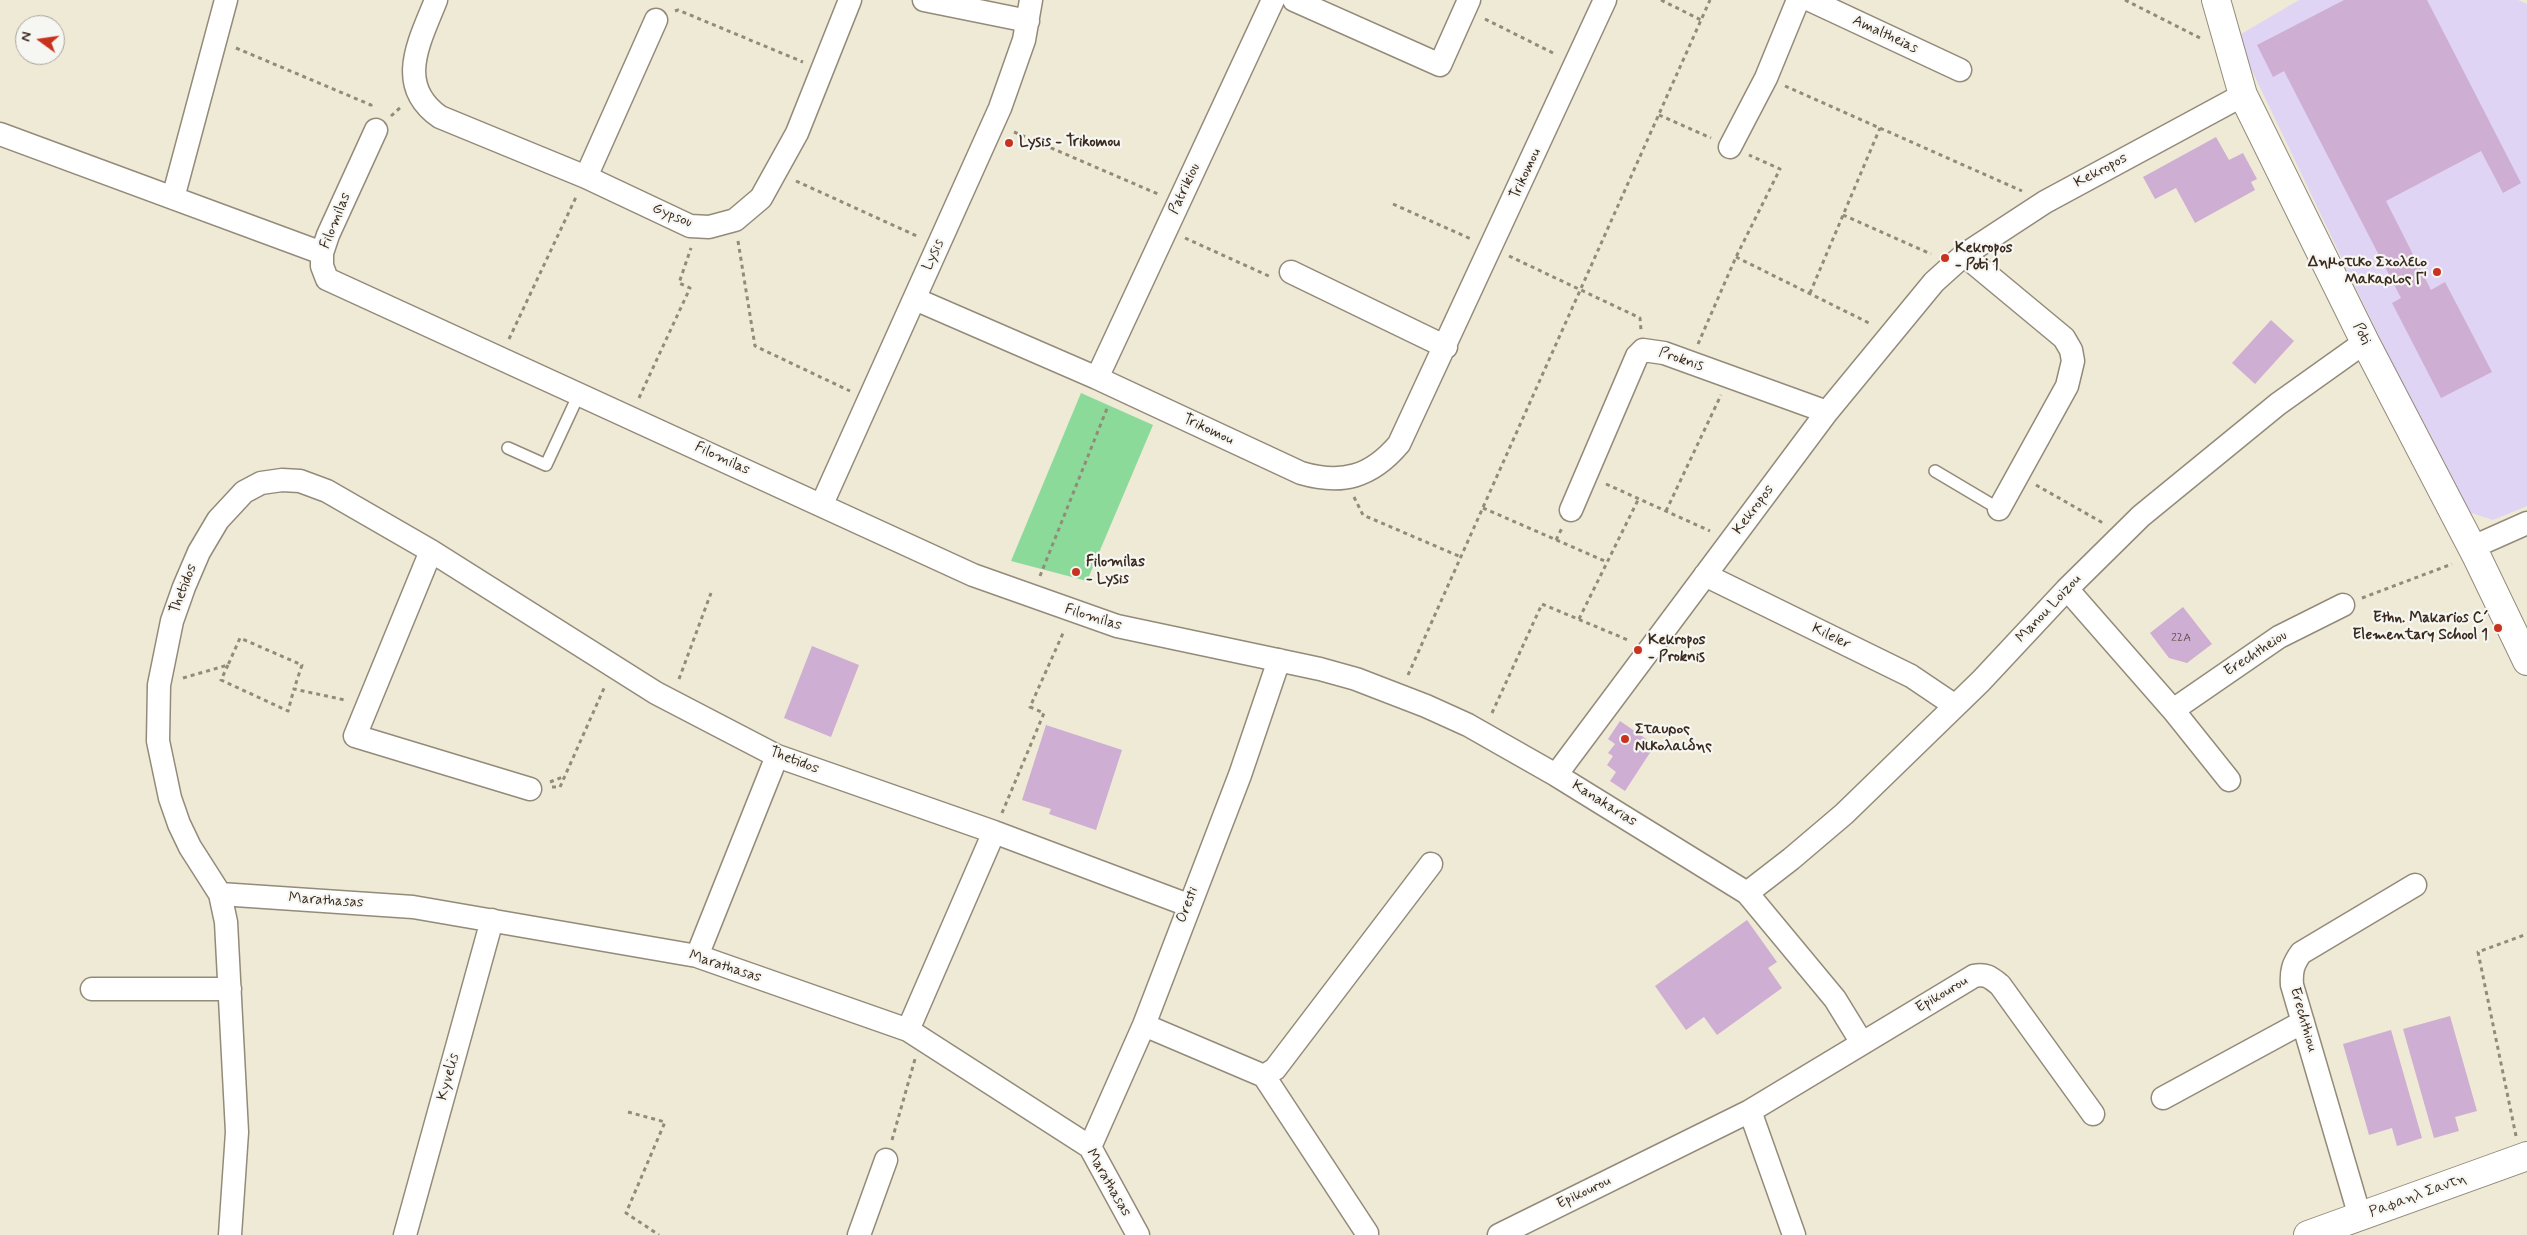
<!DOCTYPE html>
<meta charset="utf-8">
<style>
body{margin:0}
#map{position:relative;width:2527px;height:1235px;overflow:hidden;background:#eeead5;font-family:Mynerve,sans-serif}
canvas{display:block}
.north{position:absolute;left:15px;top:15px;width:50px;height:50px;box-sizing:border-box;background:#f6f6f2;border:1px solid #aba49d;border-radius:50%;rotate:284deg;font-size:14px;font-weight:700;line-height:20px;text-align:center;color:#3b2a1e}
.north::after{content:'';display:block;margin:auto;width:18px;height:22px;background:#c8321e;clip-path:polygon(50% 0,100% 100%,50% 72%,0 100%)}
</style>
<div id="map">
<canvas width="2527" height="1235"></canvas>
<div class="north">N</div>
</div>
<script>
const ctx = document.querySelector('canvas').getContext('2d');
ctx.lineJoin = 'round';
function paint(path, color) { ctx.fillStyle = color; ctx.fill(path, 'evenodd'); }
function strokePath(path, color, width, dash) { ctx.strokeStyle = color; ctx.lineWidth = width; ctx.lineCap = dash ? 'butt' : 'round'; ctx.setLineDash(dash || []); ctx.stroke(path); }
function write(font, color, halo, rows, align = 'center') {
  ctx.font = font + ' Mynerve,sans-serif'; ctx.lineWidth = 4.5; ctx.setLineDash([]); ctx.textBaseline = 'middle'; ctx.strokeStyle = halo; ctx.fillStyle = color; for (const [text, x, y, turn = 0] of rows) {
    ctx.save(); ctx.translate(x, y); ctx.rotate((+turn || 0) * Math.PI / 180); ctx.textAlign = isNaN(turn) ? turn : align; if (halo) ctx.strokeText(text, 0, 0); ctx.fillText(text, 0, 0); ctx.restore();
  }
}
const built = new Path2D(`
 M 2299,0 L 2518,0 L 2527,4 L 2527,506 L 2493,520 L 2462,510 L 2236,37 Z`);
const green = new Path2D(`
 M 1081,393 L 1153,425 L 1087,581 L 1011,561 Z`);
const building = new Path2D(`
 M 2344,0 L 2427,0 L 2521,183 L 2503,193 L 2481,151 L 2386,201 L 2431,290 L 2445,282 L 2492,372 L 2441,398 L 2392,303 L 2401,298 L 2284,71 L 2273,77 L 2257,45 Z
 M 2216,137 L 2229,160 L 2243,153 L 2257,179 L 2251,182 L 2255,190 L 2195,223 L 2176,188 L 2155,199 L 2143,177 Z
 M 2271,320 L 2294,341 L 2255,384 L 2232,363 Z
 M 2183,607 L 2212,644 L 2187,663 L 2169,658 L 2150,633 Z
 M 812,646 L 859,665 L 831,737 L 784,718 Z
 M 1620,721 L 1655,745 L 1625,791 L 1610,781 L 1616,772 L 1607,765 L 1613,756 L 1608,753 L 1615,744 L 1608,739 Z
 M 1046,725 L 1122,750 L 1096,830 L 1049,814 L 1051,809 L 1022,800 Z
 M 1747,920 L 1777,962 L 1768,968 L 1782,988 L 1717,1035 L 1704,1017 L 1686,1030 L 1655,986 Z
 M 2450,1016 L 2477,1111 L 2455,1117 L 2459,1131 L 2434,1138 L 2403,1029 Z
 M 2391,1030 L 2422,1138 L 2397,1146 L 2392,1128 L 2369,1135 L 2343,1044 Z`);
const path = new Path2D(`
 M 1661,0 L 1701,20
 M 2125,0 L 2202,39
 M 675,11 L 678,10 L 803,62
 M 1485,19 L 1555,54
 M 236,48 L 371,105 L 372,109
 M 1785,86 L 2022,191
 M 1659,115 L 1711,138
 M 391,116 L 401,107
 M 1014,132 L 1158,194
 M 796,181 L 919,237
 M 1393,204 L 1471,239
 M 1843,215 L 1931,254
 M 1185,238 L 1271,277
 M 738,241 L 755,346 L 850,391
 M 1509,256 L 1640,318 L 1641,330
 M 1736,257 L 1871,324
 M 1810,293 L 1880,128
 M 509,339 L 577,195
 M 1698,344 L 1736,257 L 1780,169 L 1749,155
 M 639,398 L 690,288 L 679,283 L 691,248
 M 1606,484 L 1710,531
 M 2036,485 L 2103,523
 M 1354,497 L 1363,515 L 1461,557
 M 1483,508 L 1607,562
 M 1666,511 L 1721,395
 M 1556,540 L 1562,528
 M 1040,576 L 1108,406
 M 2362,598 L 2452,564
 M 1579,619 L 1638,500
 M 228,665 L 221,680 L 288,711 L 294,689
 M 1408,675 L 1710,0
 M 183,678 L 228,665 L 240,638 L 302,665 L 294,689 L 345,700
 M 679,679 L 711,593
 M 1492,713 L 1542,604 L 1628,640
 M 550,782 L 565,776
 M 552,787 L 560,787 L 605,686
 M 1002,813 L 1044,713 L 1030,707 L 1064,631
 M 628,1112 L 665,1122 L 626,1213 L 659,1235
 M 2516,1136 L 2478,952 L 2527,934
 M 892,1140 L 915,1059`);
const service = new Path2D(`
 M 508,448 L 546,465 L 579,394
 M 1935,471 L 1999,509`);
const minor = new Path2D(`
 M 436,0 C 420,41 394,85 440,117 L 586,177 L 690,226 L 709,227 L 735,220 L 761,198 L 797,133 L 850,0
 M 924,0 L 1028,21
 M 1294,0 L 1440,65 L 1469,0
 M 1810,0 L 1960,70
 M 376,130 L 328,235 L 322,253 L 322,266 L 327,279 L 973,575 L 1117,626 L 1320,669 L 1356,679 L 1426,706 L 1468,725 L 1556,775 L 1747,893 L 1835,999 L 1862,1043
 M 0,134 L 322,253
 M 1730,147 L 1766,78 L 1798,0
 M 586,177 L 656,20
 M 173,198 L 226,0
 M 1964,255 L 2064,338 L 2071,350 L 2073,361 L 2067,386 L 1999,509
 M 1291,272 L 1446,347
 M 915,299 L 1097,378 L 1301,473 C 1342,485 1371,477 1399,444 L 1605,0
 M 1097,378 L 1273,0
 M 822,504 L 1000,108 L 1024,40 L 1031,0
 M 1571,510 L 1637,356 L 1643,350 L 1664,353 L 1827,412
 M 2473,547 L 2527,523
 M 431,551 L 355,736 L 530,789
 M 1705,575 L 1911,676 L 1954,705
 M 2067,589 L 2173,710 L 2229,780
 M 2173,710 L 2279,637 L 2343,605
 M 1556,775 L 1827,412 L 1934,282 L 1964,255 L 2045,202 L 2243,95
 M 1747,893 L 1791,859 L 1844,814 L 1981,681 L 2067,589 L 2141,516 L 2278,404 L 2365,342
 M 220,894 L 413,907 L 697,956 L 908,1030 L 1090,1147 L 1138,1235
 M 697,956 L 777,756
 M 92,989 L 230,989
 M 1144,1025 L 1264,1076 L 1367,1233
 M 908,1030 L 994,832
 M 1264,1076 L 1275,1069 L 1431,864
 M 2163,1098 L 2303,1022
 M 1750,1111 L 1794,1235
 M 1090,1147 L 1144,1025 L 1240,775 L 1279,660
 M 2360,1217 L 2292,985 C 2291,971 2293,964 2301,953 L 2415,885
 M 230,1235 L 237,1132 L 226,922 L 220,894 L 190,847 L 179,824 L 170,798 L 158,741 L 159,685 L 172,621 L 184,587 L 199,552 L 218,520 L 244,492 L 261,483 L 282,480 L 300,481 L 327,491 L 431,551 L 656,693 L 777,756 L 994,832 L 1188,905
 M 405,1235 L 492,920
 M 859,1235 L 886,1160
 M 1499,1235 L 1750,1111 L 1974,976 C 1986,973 1991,978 2000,985 L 2093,1114`);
const tertiary = new Path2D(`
 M 2216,0 L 2243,95 L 2365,342 L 2476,555 L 2527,661
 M 2308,1235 L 2527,1156`);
const markers = [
 [1009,143,5,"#c8321e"],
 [1945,258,5,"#c8321e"],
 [2437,272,5,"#c8321e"],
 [1076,572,5,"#c8321e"],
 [2498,628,5,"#c8321e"],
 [1638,650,5,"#c8321e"],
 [1625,739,5,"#c8321e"]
];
const numberNames = [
 ["22A",2181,638]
];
const streetNames = [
 ["Amaltheias",1885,35,25],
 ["Kekropos",2101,171,-28],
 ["Trikomou",1526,174,-65],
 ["Patrikiou",1185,189,-65],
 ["Gypsou",672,216,22],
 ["Filomilas",336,221,-68],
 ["Lysis",934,255,-66],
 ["Poti",2361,334,63],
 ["Proknis",1681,360,19],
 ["Trikomou",1208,430,25],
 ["Filomilas",722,459,25],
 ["Kekropos",1754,510,-53],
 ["Thetidos",184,589,-69],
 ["Manou Loizou",2049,609,-47],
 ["Filomilas",1093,618,17],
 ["Kileler",1831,637,26],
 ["Erechtheiou",2256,654,-33],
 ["Thetidos",794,761,21],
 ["Kanakarias",1604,804,32],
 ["Marathasas",326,901,4],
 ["Oresti",1188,905,-69],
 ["Marathasas",725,967,18],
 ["Epikourou",1942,995,-31],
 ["Erechthiou",2303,1020,74],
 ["Kyvelis",449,1077,-75],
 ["Marathasas",1108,1183,60],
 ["Epikourou",1584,1193,-26],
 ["Ραφαηλ Σαντη",2418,1196,-20]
];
const poiNames = [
 ["Lysis - Trikomou",1019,143],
 ["Kekropos",1955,249],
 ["- Poti 1",1955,266],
 ["Δημοτικο Σχολειο",2427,263,"right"],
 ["Μακαριος Γ'",2427,280,"right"],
 ["Filomilas",1086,563],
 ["- Lysis",1086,580],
 ["Ethn. Makarios C´",2488,619,"right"],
 ["Elementary School 1",2488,636,"right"],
 ["Kekropos",1648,641],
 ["- Proknis",1648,658],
 ["Σταυρος",1635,730],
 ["Νικολαιδης",1635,747]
];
paint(built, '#e0d4f4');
paint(green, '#8bda9a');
paint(building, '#ceaed2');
strokePath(service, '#948a7a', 14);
strokePath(minor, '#948a7a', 25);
strokePath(tertiary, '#948a7a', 30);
strokePath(path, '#948a7a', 3, [4, 4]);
strokePath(service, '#fff', 11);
strokePath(minor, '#fff', 22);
strokePath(tertiary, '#fff', 28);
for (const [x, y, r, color] of markers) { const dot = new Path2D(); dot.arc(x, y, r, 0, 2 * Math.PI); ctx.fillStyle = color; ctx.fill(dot); strokePath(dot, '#f6f6f2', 2); }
write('12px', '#604b4b', null, numberNames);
write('15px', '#3b2a1e', '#f6f6f2', streetNames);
write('bold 15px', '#3b2a1e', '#f6f6f2', poiNames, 'left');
</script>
